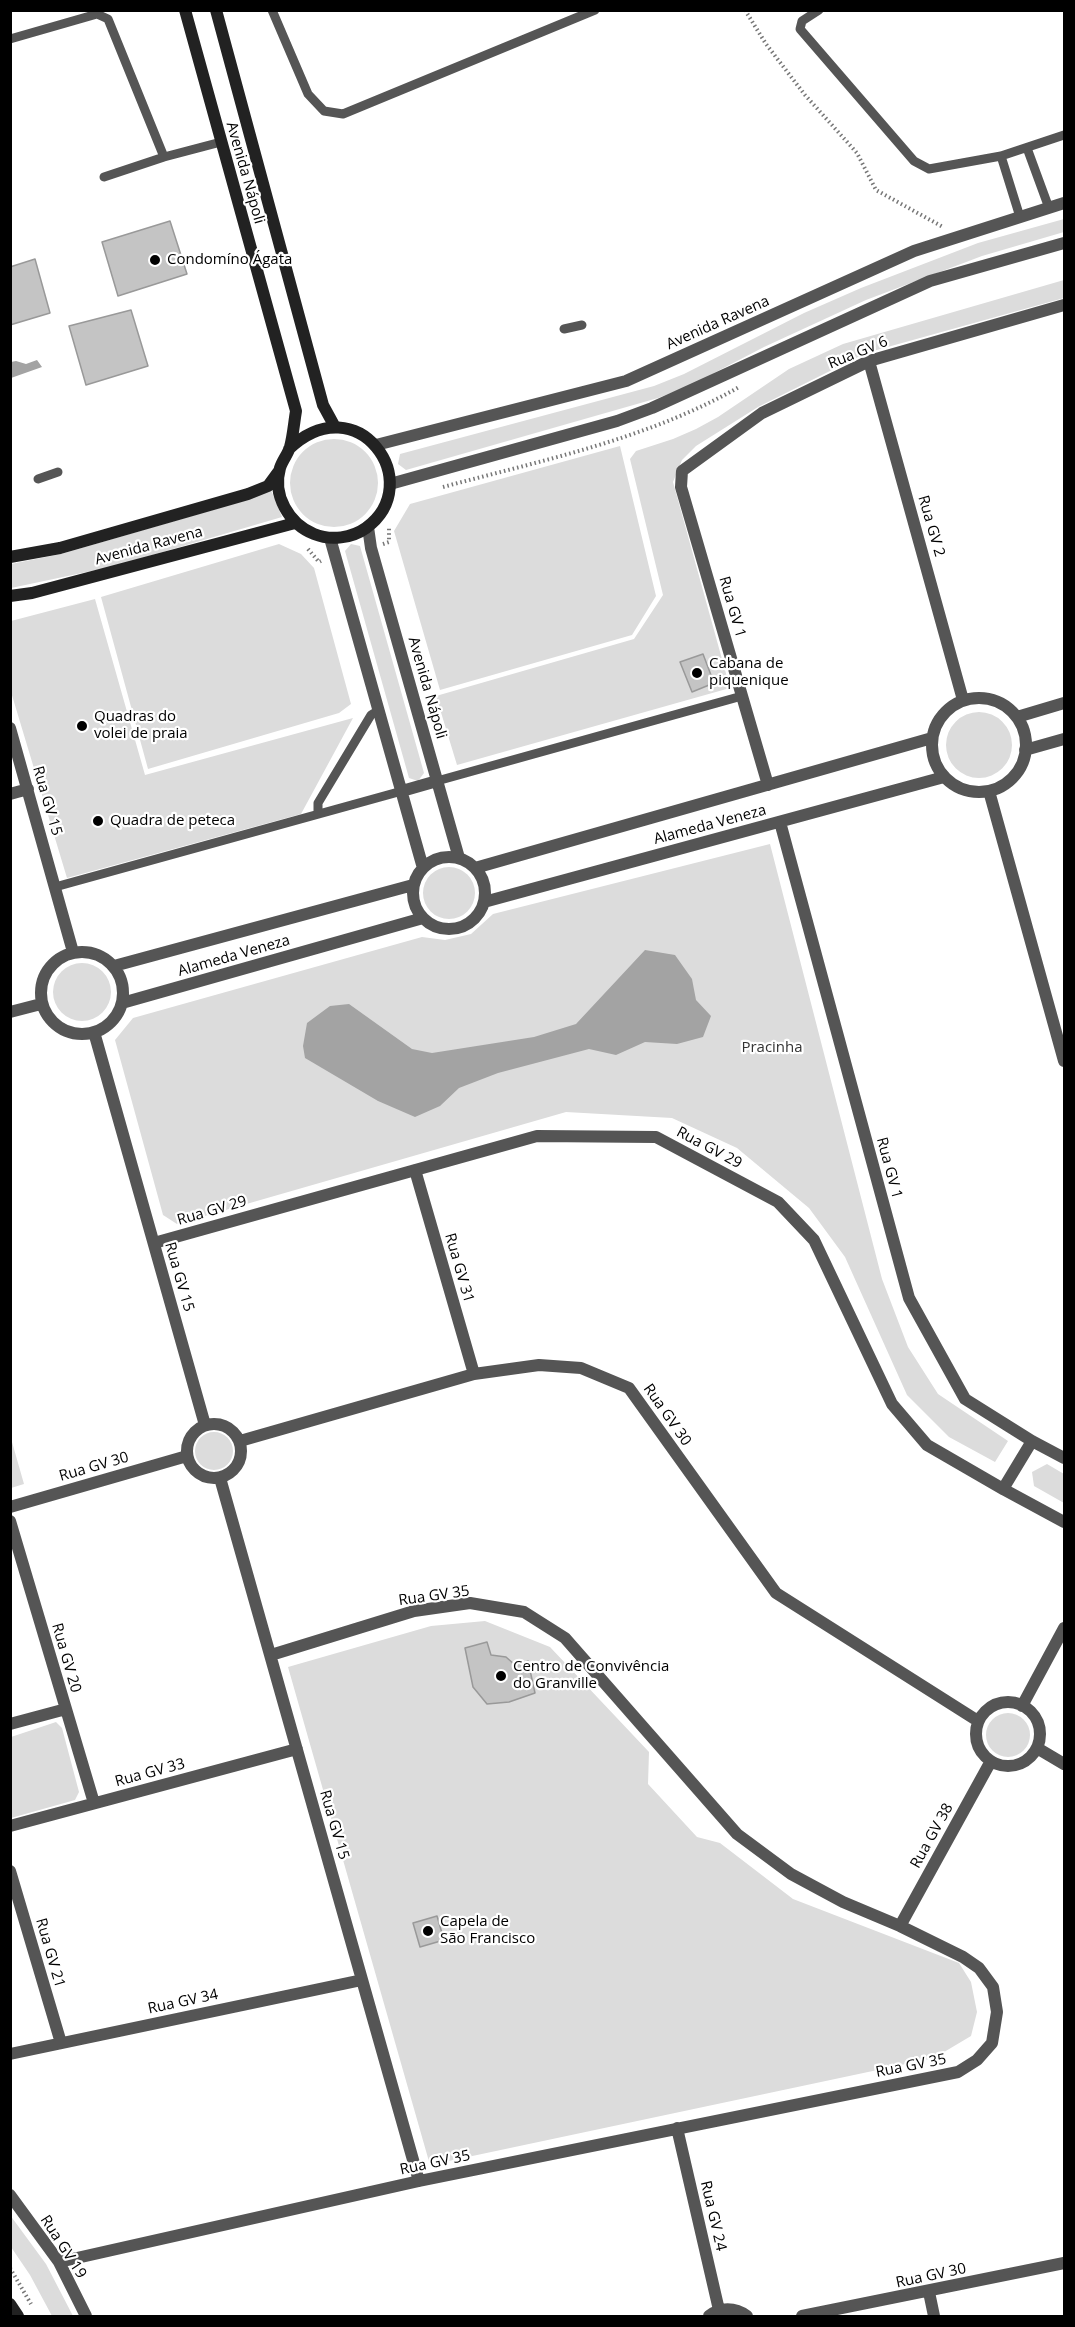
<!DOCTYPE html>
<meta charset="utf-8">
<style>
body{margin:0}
#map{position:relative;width:1075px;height:2327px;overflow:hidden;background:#fff;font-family:"Open Sans",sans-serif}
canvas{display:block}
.frame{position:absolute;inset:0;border:12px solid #000;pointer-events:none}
</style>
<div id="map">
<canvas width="1075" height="2327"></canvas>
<div class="frame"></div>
</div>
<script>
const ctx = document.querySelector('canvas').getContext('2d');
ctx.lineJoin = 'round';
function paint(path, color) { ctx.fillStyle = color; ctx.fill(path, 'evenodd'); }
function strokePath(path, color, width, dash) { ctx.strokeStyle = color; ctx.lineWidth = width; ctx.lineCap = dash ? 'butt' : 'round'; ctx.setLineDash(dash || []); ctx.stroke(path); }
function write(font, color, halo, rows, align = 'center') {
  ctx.font = font + ' "Open Sans",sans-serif'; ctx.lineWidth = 4.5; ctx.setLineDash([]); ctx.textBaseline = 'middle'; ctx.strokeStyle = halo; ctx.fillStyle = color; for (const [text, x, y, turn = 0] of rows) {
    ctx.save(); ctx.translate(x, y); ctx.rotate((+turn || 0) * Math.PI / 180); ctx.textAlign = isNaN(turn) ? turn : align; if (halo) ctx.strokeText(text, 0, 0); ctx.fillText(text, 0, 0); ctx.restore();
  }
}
const green = new Path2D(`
 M 1064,219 L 1064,232 L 982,256 L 866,300 L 764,347 L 689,386 L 658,398 L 406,470 L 398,464 L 400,454 L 654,386 L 684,374 L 804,313 L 861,288 L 978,243 Z
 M 1064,280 L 1064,298 L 866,353 L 758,407 L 696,446 L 682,460 L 673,482 L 730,688 L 457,765 L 436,696 L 634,639 L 663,595 L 630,459 L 636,451 L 673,439 L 696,429 L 718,417 L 789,369 L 843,344 Z
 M290 483a44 44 0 1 1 88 0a44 44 0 1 1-88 0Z
 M 620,446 L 656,596 L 632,635 L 440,690 L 394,531 L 410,504 Z
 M 271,490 L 282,517 L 115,566 L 11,588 L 11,564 L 61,554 L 250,499 Z
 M 279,544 L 301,554 L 314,568 L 351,704 L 339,713 L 148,769 L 101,597 Z
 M 351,544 L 360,546 L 424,773 L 418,781 L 409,778 L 345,551 Z
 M 95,599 L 145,775 L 353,718 L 301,814 L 67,878 L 11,692 L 11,621 Z
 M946 745a33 33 0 1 1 66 0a33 33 0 1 1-66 0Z
 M 770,844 L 882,1279 L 908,1347 L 938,1394 L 1008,1441 L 995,1462 L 949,1437 L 907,1395 L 845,1257 L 809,1208 L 737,1148 L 672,1118 L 566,1112 L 177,1224 L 163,1215 L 115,1040 L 133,1018 L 422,937 L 445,940 L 471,934 L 493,914 Z
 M423 893a26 26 0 1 1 52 0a26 26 0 1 1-52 0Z
 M53 992a29 29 0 1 1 58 0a29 29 0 1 1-58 0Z
 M195 1451a19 19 0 1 1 38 0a19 19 0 1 1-38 0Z
 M 10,1435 L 24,1484 L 11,1488 L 10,1488 Z
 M 1047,1464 L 1064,1474 L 1064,1503 L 1034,1486 L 1032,1472 Z
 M 485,1621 L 550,1647 L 649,1752 L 648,1784 L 697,1837 L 720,1843 L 793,1899 L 959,1963 L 971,1982 L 977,2012 L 971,2036 L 934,2058 L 430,2165 L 288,1667 L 431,1626 Z
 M986 1735a22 22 0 1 1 44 0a22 22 0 1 1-44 0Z
 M 56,1722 L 62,1728 L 79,1792 L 75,1800 L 11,1818 L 11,1737 Z
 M 10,2215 L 46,2264 L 73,2316 L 52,2316 L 30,2275 L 11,2247 Z`);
const water = new Path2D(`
 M 37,360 L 42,367 L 11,378 L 11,362 L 16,361 L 26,364 Z
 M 645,950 L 675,955 L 692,979 L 696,1000 L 711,1016 L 703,1037 L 677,1044 L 645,1042 L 616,1055 L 589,1049 L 498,1073 L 459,1088 L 440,1106 L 415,1117 L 378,1101 L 305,1058 L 303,1046 L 307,1023 L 330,1006 L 349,1004 L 412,1049 L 432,1053 L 534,1037 L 576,1024 Z`);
const building = new Path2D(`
 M 170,221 L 187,274 L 118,296 L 102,242 Z
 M 35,259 L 50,313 L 10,325 L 10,267 Z
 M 131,310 L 148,366 L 86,385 L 69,326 Z
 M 703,654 L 714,683 L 692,692 L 680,662 Z
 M 487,1642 L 491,1655 L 506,1657 L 515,1665 L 528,1661 L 535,1693 L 509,1702 L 487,1704 L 473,1687 L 465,1648 Z
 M 437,1916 L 444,1940 L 420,1947 L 413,1923 Z`);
const path = new Path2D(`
 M 745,10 L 766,44 L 805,95 L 857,153 L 876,190 L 943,227
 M 443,487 C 543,460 648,439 739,387
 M 383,544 L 389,542 L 389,528
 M 308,549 L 319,562 L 321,561
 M 10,2268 L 31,2304`);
const service = new Path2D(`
 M 272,10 L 308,94 L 324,111 L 343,114 L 595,10
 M 819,10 L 802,21 L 800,29 L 914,161 L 929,169 L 1001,156 L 1064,135
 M 10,39 L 97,14 L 108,19 L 164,157 L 104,177
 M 1027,148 L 1049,208
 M 1001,156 L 1020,217
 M 164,157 L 221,142
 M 564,329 L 582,325
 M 38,479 L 58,472
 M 437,781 L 742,696
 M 318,814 L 318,803 L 371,715 L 379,710
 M 55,887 L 402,791`);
const minor = new Path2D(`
 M 869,361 L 963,700
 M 368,527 L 371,548 L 459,858
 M 330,538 L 423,868
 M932 745a47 47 0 1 1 94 0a47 47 0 1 1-94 0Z
 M 1017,717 L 1064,703
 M 10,728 L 73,952
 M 1025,750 L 1064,739
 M 768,785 L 681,487 L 682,471 L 762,413 L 869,361 L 1064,305
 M 402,791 L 437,781
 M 989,791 L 1064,1061
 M 10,794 L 28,789
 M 780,822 L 909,1298 L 965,1399 L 1032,1441 L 1064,1458
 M413 893a36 36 0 1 1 72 0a36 36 0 1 1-72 0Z
 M 475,868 L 932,738
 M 484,902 L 944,777
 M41 993a41 41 0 1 1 82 0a41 41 0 1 1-82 0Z
 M 114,966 L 413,885
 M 122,1003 L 423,918
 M 10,1012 L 41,1004
 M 94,1032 L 205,1425
 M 415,1170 L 474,1374
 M 154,1243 L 537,1136 L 656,1137 L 778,1202 L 814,1240 L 892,1404 L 927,1445 L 1003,1489 L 1064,1522
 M187 1451a27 27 0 1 1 54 0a27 27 0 1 1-54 0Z
 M 240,1441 L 474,1374 L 539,1365 L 581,1368 L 629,1388 L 776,1593 L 978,1721
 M 220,1478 L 419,2181
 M 1003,1489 L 1032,1441
 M 10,1507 L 187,1456
 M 10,1521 L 94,1803
 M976 1734a32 32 0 1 1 64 0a32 32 0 1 1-64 0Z
 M 1022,1706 L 1064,1628
 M 10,1724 L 66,1709
 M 1037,1748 L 1064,1764
 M 10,1826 L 297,1749
 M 10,1871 L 61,2043
 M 900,1926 L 991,1761
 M 10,2054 L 362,1980
 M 677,2128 L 719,2310
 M 10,2195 L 59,2262 L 86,2316
 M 59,2262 L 419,2181 L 958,2072 L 977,2060 L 992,2043 L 997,2012 L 993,1987 L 979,1968 L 963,1957 L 900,1926 L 843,1902 L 791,1874 L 737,1834 L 565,1638 L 524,1612 L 470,1603 L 414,1611 L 271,1655
 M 929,2292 L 934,2316
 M 709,2316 C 720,2307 735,2307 747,2316
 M 802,2316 L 1064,2263`);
const tertiary = new Path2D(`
 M 376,445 L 626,381 L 914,251 L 1064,203
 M 390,484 L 617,421 L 652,408 L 930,281 L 1064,243`);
const secondary = new Path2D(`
 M 185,10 L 296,411 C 294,423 293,436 290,447 C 288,454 282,461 280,468 C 272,495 289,524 314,534 C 331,541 352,538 366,528 C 428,483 357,384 289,449
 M 216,10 L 323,405 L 335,427
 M 10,557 L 60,548 L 248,494 L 268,486 L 279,471
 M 10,596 L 32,593 L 295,523
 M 10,2304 L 18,2316`);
const markers = [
 [155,260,6,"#000"],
 [697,673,6,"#000"],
 [82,726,6,"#000"],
 [98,821,6,"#000"],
 [501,1676,6,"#000"],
 [428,1931,6,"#000"]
];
const streetNames = [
 ["Avenida Nápoli",245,173,74],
 ["Avenida Ravena",718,323,-24],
 ["Rua GV 6",858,353,-22],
 ["Rua GV 2",931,526,74],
 ["Avenida Ravena",149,546,-15],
 ["Rua GV 1",732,607,74],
 ["Avenida Nápoli",427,688,74],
 ["Rua GV 15",47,801,74],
 ["Alameda Veneza",710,825,-15],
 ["Alameda Veneza",234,956,-16],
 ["Rua GV 29",709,1148,28],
 ["Rua GV 1",889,1168,75],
 ["Rua GV 29",212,1211,-16],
 ["Rua GV 31",459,1268,74],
 ["Rua GV 15",179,1277,74],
 ["Rua GV 30",667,1415,55],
 ["Rua GV 30",94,1467,-16],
 ["Rua GV 35",434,1596,-8],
 ["Rua GV 20",66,1658,74],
 ["Rua GV 33",150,1773,-15],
 ["Rua GV 15",334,1825,74],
 ["Rua GV 38",932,1836,-61],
 ["Rua GV 21",50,1953,74],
 ["Rua GV 34",183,2002,-12],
 ["Rua GV 35",911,2066,-11],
 ["Rua GV 35",435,2163,-12],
 ["Rua GV 24",713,2216,77],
 ["Rua GV 19",63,2247,57],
 ["Rua GV 30",931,2276,-12]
];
const poiNames = [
 ["Condomíno Ágata",167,260],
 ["Cabana de",709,664],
 ["piquenique",709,681],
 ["Quadras do",94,717],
 ["volei de praia",94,734],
 ["Quadra de peteca",110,821],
 ["Centro de Convivência",513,1667],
 ["do Granville",513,1684],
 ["Capela de",440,1922],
 ["São Francisco",440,1939]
];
const parkNames = [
 ["Pracinha",772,1048]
];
paint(green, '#dcdcdc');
paint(water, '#a3a3a3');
paint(building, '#c4c4c4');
strokePath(building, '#999', 1.5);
strokePath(path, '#777', 4, [1.5, 3]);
strokePath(service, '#555', 9);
strokePath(minor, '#555', 12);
strokePath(tertiary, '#555', 12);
strokePath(secondary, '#222', 12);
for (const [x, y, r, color] of markers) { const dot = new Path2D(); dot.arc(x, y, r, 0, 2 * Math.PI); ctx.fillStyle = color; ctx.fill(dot); strokePath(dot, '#fff', 2); }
write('15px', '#000', '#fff', streetNames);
write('15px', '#000', '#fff', poiNames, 'left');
write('15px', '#333', '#fff', parkNames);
</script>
